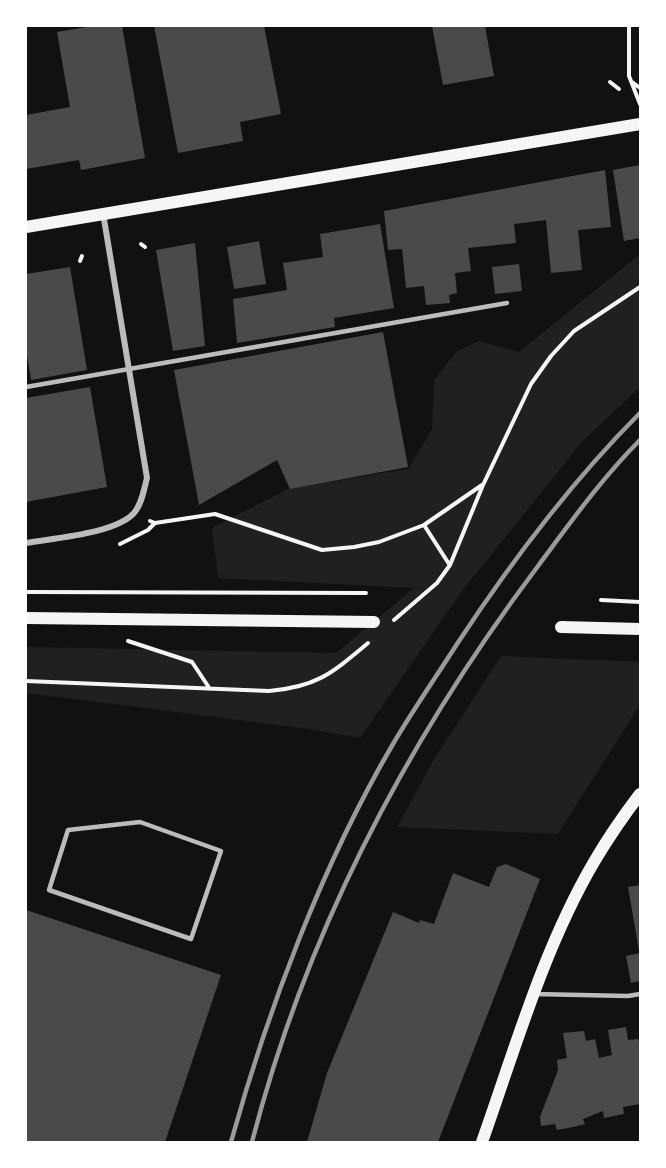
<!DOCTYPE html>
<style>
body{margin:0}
#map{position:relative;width:666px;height:1168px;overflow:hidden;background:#111;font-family:Manrope,sans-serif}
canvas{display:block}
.frame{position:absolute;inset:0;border:27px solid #fff;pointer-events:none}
</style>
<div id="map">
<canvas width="666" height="1168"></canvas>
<div class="frame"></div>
</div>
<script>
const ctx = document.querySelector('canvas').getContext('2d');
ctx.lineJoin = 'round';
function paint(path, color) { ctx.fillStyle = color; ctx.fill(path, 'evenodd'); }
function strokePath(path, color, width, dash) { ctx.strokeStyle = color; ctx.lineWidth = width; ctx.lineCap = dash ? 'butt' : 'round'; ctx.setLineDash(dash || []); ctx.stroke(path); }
const green = new Path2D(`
 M 640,254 L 640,387 L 582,442 L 462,591 L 360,738 L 302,728 L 26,693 L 26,647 L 336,653 L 414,588 L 218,578 L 212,528 L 288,489 L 408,469 L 432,429 L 434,380 L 457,351 L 479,341 L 519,352 Z
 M 501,656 L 640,662 L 640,705 L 558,834 L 397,827 L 434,759 Z`);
const building = new Path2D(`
 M 93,26 L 122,26 L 145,158 L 81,170 L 79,160 L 26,169 L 26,115 L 70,107 L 57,32 Z
 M 154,26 L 264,26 L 281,114 L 240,122 L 243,141 L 178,153 Z
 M 432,26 L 485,26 L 494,76 L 443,85 Z
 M 640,165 L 640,238 L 624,241 L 613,170 Z
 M 605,170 L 611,227 L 578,230 L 582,270 L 551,273 L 546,220 L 514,224 L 516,243 L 468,248 L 471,271 L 455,273 L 457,293 L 449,295 L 450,303 L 426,305 L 424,286 L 406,288 L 402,249 L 388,250 L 384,211 Z
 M 380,224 L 394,308 L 334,318 L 335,327 L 237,343 L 233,299 L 287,290 L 283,263 L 323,257 L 320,234 Z
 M 259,241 L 266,284 L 234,289 L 227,247 Z
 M 195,243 L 205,346 L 173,351 L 156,250 Z
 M 519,264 L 522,291 L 495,294 L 492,267 Z
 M 70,267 L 87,370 L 31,380 L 26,350 L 26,274 Z
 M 383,332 L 408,467 L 290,489 L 277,460 L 199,505 L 174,370 Z
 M 90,387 L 107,487 L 26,502 L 26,398 Z
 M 506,864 L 540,879 L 438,1142 L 307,1142 L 327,1073 L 393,912 L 419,923 L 420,920 L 434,924 L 453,873 L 489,887 L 497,867 Z
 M 640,885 L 640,951 L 639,951 L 628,887 Z
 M 26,910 L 221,975 L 165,1142 L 26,1142 Z
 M 640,953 L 640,981 L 631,983 L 626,956 Z
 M 626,1027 L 628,1040 L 638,1039 L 640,1045 L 640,1104 L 623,1107 L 624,1114 L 604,1118 L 603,1111 L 583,1119 L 585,1124 L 573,1127 L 557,1130 L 555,1124 L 541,1126 L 540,1117 L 558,1070 L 557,1060 L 567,1058 L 563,1033 L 584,1031 L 586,1041 L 595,1039 L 599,1058 L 612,1055 L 608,1030 Z`);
const path = new Path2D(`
 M 629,26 L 629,76 L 640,104
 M 610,82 L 619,89
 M 632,82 L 640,88
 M 141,244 L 145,247
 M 80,261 L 82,256
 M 150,521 L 155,523 L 215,514 L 322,550 L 354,547 L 379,542 L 424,525 L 482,485
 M 424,525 L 449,564
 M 120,544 L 148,530 L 155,523
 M 26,592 L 366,593
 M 601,600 L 640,602
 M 394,620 L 437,583 L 450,565 L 483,485 L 531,384 L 551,356 L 574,331 L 640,287
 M 128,641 L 192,662 L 210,689
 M 26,681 L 269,691 C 317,687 332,673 368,643`);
const service = new Path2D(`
 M 26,387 L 507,303
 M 140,822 L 221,851 L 191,939 L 49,890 L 68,830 Z
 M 534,994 L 628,996 L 640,994`);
const minor = new Path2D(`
 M 26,543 C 53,538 115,534 134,513 C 142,504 144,489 147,478 L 103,213`);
const secondary = new Path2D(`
 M 26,227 L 640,124
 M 26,618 L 374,622
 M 561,627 L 640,629
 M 482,1142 C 515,1049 544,947 594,862 C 608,838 624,815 640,794`);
const rail = new Path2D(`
 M 231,1142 C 268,1009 323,863 393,744 C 413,710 436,677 457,644 C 511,562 571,482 640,413
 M 252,1142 C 306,933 408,739 538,566 C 570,523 602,478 640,440`);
paint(green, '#202020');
paint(building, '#4a4a4a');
strokePath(path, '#f5f5f5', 4);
strokePath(service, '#bcbcbc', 4.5);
strokePath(minor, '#bcbcbc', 6);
strokePath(secondary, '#f5f5f5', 12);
strokePath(rail, '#9a9a9a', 4.5);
</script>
